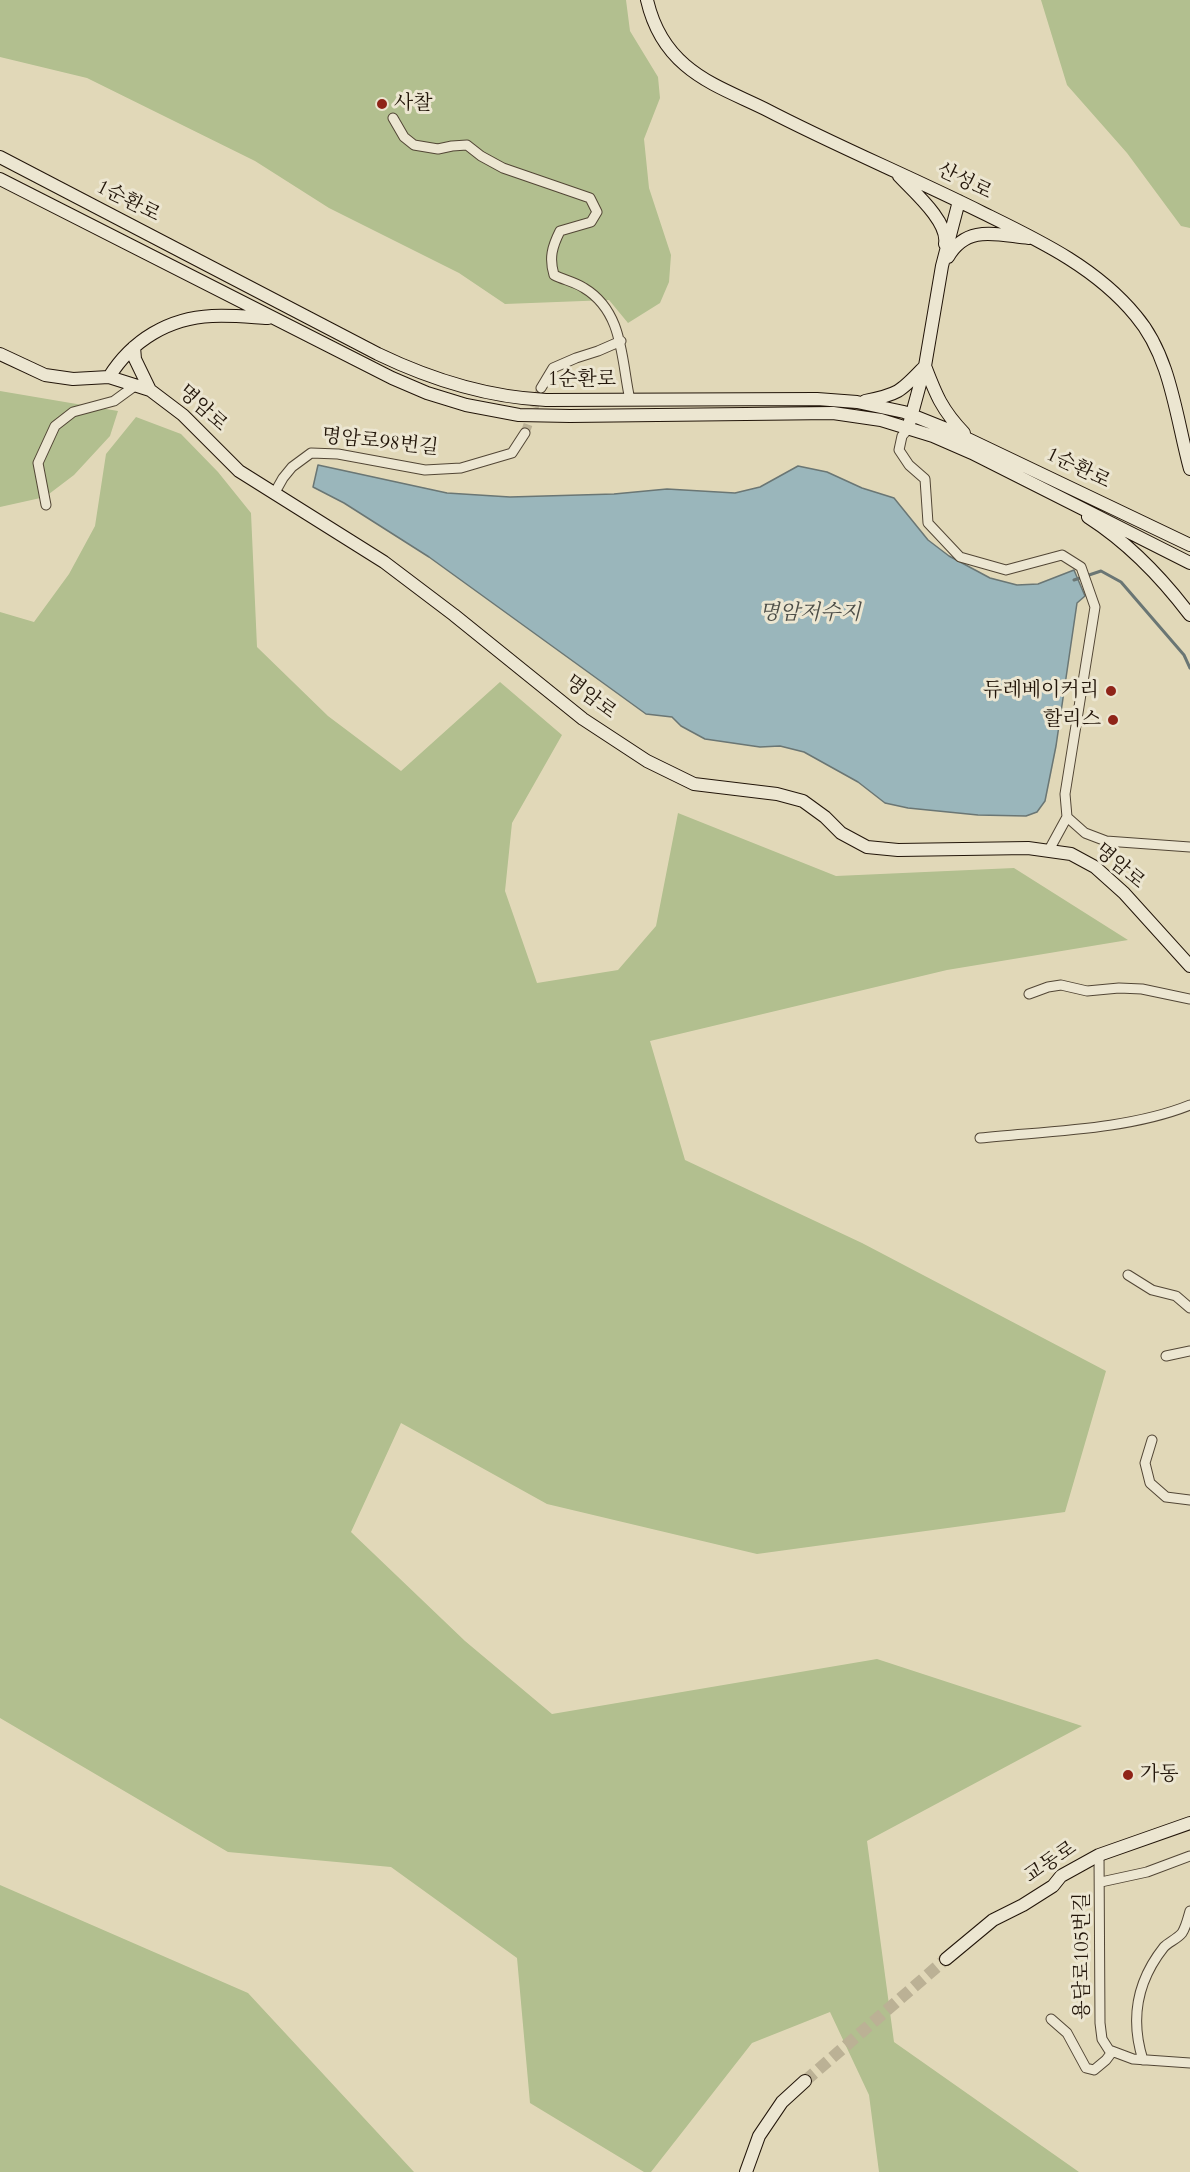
<!DOCTYPE html>
<meta charset="utf-8">
<style>
body{margin:0}
canvas{display:block;background:#e1d8b8}
</style>
<canvas width="1190" height="2172"></canvas>
<script>
const ctx = document.querySelector('canvas').getContext('2d');
ctx.lineJoin = 'round';
function paint(path, color) { ctx.fillStyle = color; ctx.fill(path, 'evenodd'); }
function strokePath(path, color, width, dash) { ctx.strokeStyle = color; ctx.lineWidth = width; ctx.lineCap = dash ? 'butt' : 'round'; ctx.setLineDash(dash || []); ctx.stroke(path); }
function write(font, color, halo, rows, align = 'center') {
  ctx.font = font + ' Cardo,"Noto Serif KR",serif'; ctx.lineWidth = 6; ctx.setLineDash([]); ctx.textBaseline = 'middle'; ctx.strokeStyle = halo; ctx.fillStyle = color; for (const [text, x, y, turn = 0] of rows) {
    ctx.save(); ctx.translate(x, y); ctx.rotate((+turn || 0) * Math.PI / 180); ctx.textAlign = isNaN(turn) ? turn : align; if (halo) ctx.strokeText(text, 0, 0); ctx.fillText(text, 0, 0); ctx.restore();
  }
}
const green = new Path2D(`
 M 0,0 L 626,0 L 630,31 L 658,77 L 660,98 L 644,139 L 649,188 L 671,255 L 669,282 L 660,303 L 628,323 L 609,300 L 505,304 L 459,273 L 329,208 L 255,161 L 87,78 L 0,57 Z
 M 1041,0 L 1190,0 L 1190,228 L 1181,226 L 1127,153 L 1067,85 Z
 M 0,391 L 118,411 L 110,436 L 74,475 L 45,497 L 0,507 Z
 M 136,417 L 181,434 L 218,472 L 251,513 L 257,647 L 328,716 L 401,771 L 500,682 L 562,735 L 512,823 L 505,891 L 537,983 L 618,970 L 656,926 L 678,813 L 836,876 L 1014,868 L 1128,940 L 947,970 L 650,1041 L 685,1160 L 862,1243 L 1106,1371 L 1065,1512 L 757,1554 L 547,1504 L 401,1423 L 351,1532 L 465,1641 L 552,1714 L 877,1659 L 1082,1726 L 867,1841 L 894,2042 L 1079,2172 L 879,2172 L 869,2095 L 830,2012 L 752,2043 L 651,2172 L 644,2172 L 530,2103 L 517,1958 L 391,1867 L 228,1852 L 0,1718 L 0,612 L 34,622 L 69,574 L 95,526 L 106,454 Z
 M 0,1885 L 248,1993 L 414,2172 L 0,2172 Z`);
const water = new Path2D(`
 M 318,465 L 447,493 L 510,497 L 614,494 L 667,489 L 735,493 L 760,487 L 798,466 L 827,472 L 862,488 L 894,498 L 928,540 L 949,556 L 990,578 L 1017,585 L 1038,584 L 1074,570 L 1085,596 L 1077,603 L 1056,746 L 1045,801 L 1037,812 L 1026,816 L 978,815 L 908,808 L 885,803 L 858,782 L 804,752 L 780,746 L 760,747 L 705,739 L 681,726 L 672,717 L 646,714 L 429,557 L 344,503 L 313,487 Z`);
const stream = new Path2D(`
 M 1074,580 L 1101,571 L 1121,582 L 1184,655 L 1190,668`);
const streetTunnel = new Path2D(`
 M 525,433 L 541,388`);
const secondaryTunnel = new Path2D(`
 M 805,2081 L 946,1959`);
const street = new Path2D(`
 M 393,118 L 404,137 L 414,145 L 438,149 L 452,146 L 467,145 L 481,156 L 503,168 L 590,198 L 597,212 L 591,222 L 560,231 C 552,247 549,258 554,275 C 564,280 575,282 584,288 C 624,312 621,360 630,400
 M 541,388 L 553,368 L 576,358 L 598,351 L 621,341
 M 909,428 L 902,436 L 899,450 L 909,465 L 925,479 L 928,523 L 960,557 L 1006,570 L 1062,555 L 1081,567 L 1095,607 L 1065,794 L 1067,817
 M 274,494 L 283,478 L 292,467 L 311,453 L 338,454 L 425,470 L 461,468 L 512,453 L 525,433
 M 46,505 L 38,463 L 55,426 L 73,412 L 114,401 L 136,385
 M 1049,850 L 1067,817 L 1085,833 L 1106,841 L 1190,847
 M 1029,994 L 1048,987 L 1061,985 L 1087,991 L 1119,988 L 1142,989 L 1190,999
 M 980,1138 C 1047,1131 1128,1130 1190,1105
 M 1128,1275 L 1152,1290 L 1176,1296 L 1190,1308
 M 1166,1356 L 1190,1351
 M 1152,1440 L 1145,1463 L 1150,1483 L 1166,1497 L 1190,1500
 M 1099,1855 L 1100,2023 L 1102,2039 L 1109,2050 L 1133,2059 L 1190,2063
 M 1101,1882 L 1147,1872 L 1190,1856
 M 1051,2019 L 1067,2033 L 1086,2068 L 1094,2070 L 1106,2060 L 1112,2052
 M 1143,2060 C 1130,2019 1137,1981 1164,1947 C 1169,1942 1177,1939 1182,1933 C 1186,1927 1188,1918 1190,1911`);
const secondary = new Path2D(`
 M 647,0 C 653,26 665,48 685,65 C 708,85 739,96 765,109 C 836,146 911,177 983,213 C 1038,240 1096,267 1136,316 C 1171,357 1176,418 1190,469
 M 0,157 L 378,354 C 432,380 486,397 546,400 L 817,399 L 857,402 L 904,412 L 949,430 L 1190,545
 M 899,176 C 914,192 949,222 945,244
 M 0,179 L 392,378 L 427,393 L 466,405 L 519,415 L 570,416 L 833,413 L 881,420 L 933,436 L 972,453 L 1190,563
 M 948,257 C 967,224 997,235 1029,238
 M 134,347 L 135,359 L 150,390
 M 0,354 L 45,375 L 73,379 L 109,377 L 150,390 L 183,415 L 239,471 L 384,562 L 454,615 L 583,719 L 647,761 L 694,784 L 777,794 L 803,801 L 825,817 L 841,833 L 867,847 L 898,850 L 1028,848 L 1071,854 L 1095,867 L 1124,893 L 1190,966
 M 109,377 C 132,340 169,318 212,316 C 231,315 250,317 268,318
 M 865,401 C 900,394 901,391 925,366 C 936,395 942,410 964,433
 M 910,421 L 925,366 L 942,266 L 959,201
 M 1088,517 C 1127,542 1162,578 1190,615
 M 946,1959 L 993,1920 L 1023,1905 L 1053,1886 L 1061,1876 L 1099,1855 L 1190,1823
 M 746,2172 L 759,2136 L 782,2102 L 805,2081`);
const markers = [
 [382,104,6,"#8f2418"],
 [1111,691,6,"#8f2418"],
 [1113,720,6,"#8f2418"],
 [1128,1775,6,"#8f2418"]
];
const poiNames = [
 ["사찰",394,104],
 ["듀레베이커리",1099,691,"right"],
 ["할리스",1101,720,"right"],
 ["가동",1140,1775]
];
const streetNames = [
 ["산성로",964,182,26],
 ["1순환로",128,202,27],
 ["1순환로",582,380],
 ["명암로",202,409,42],
 ["명암로98번길",380,443,6],
 ["1순환로",1078,469,26],
 ["명암로",590,698,37],
 ["명암로",1119,867,40],
 ["교동로",1051,1863,-34],
 ["용담로105번길",1083,1956,-90]
];
const waterNames = [
 ["명암저수지",810,614]
];
paint(green, '#b2bf8f');
paint(water, '#9ab6bb');
strokePath(water, '#6a7674', 1.5);
strokePath(stream, '#6a7674', 3);
strokePath(streetTunnel, '#bbb195', 9, [9, 4.5]);
strokePath(secondaryTunnel, '#bbb195', 12, [12, 6]);
strokePath(street, '#524635', 11);
strokePath(secondary, '#221509', 14);
strokePath(street, '#ece6d1', 9);
strokePath(secondary, '#ece6d1', 12);
for (const [x, y, r, color] of markers) { const dot = new Path2D(); dot.arc(x, y, r, 0, 2 * Math.PI); ctx.fillStyle = color; ctx.fill(dot); strokePath(dot, '#ece6d1', 2); }
write('20px', '#221509', '#ece6d1', poiNames, 'left');
write('20px', '#221509', '#ece6d1', streetNames);
write('italic 21px', '#4c4d47', '#ece6d1', waterNames);
</script>
